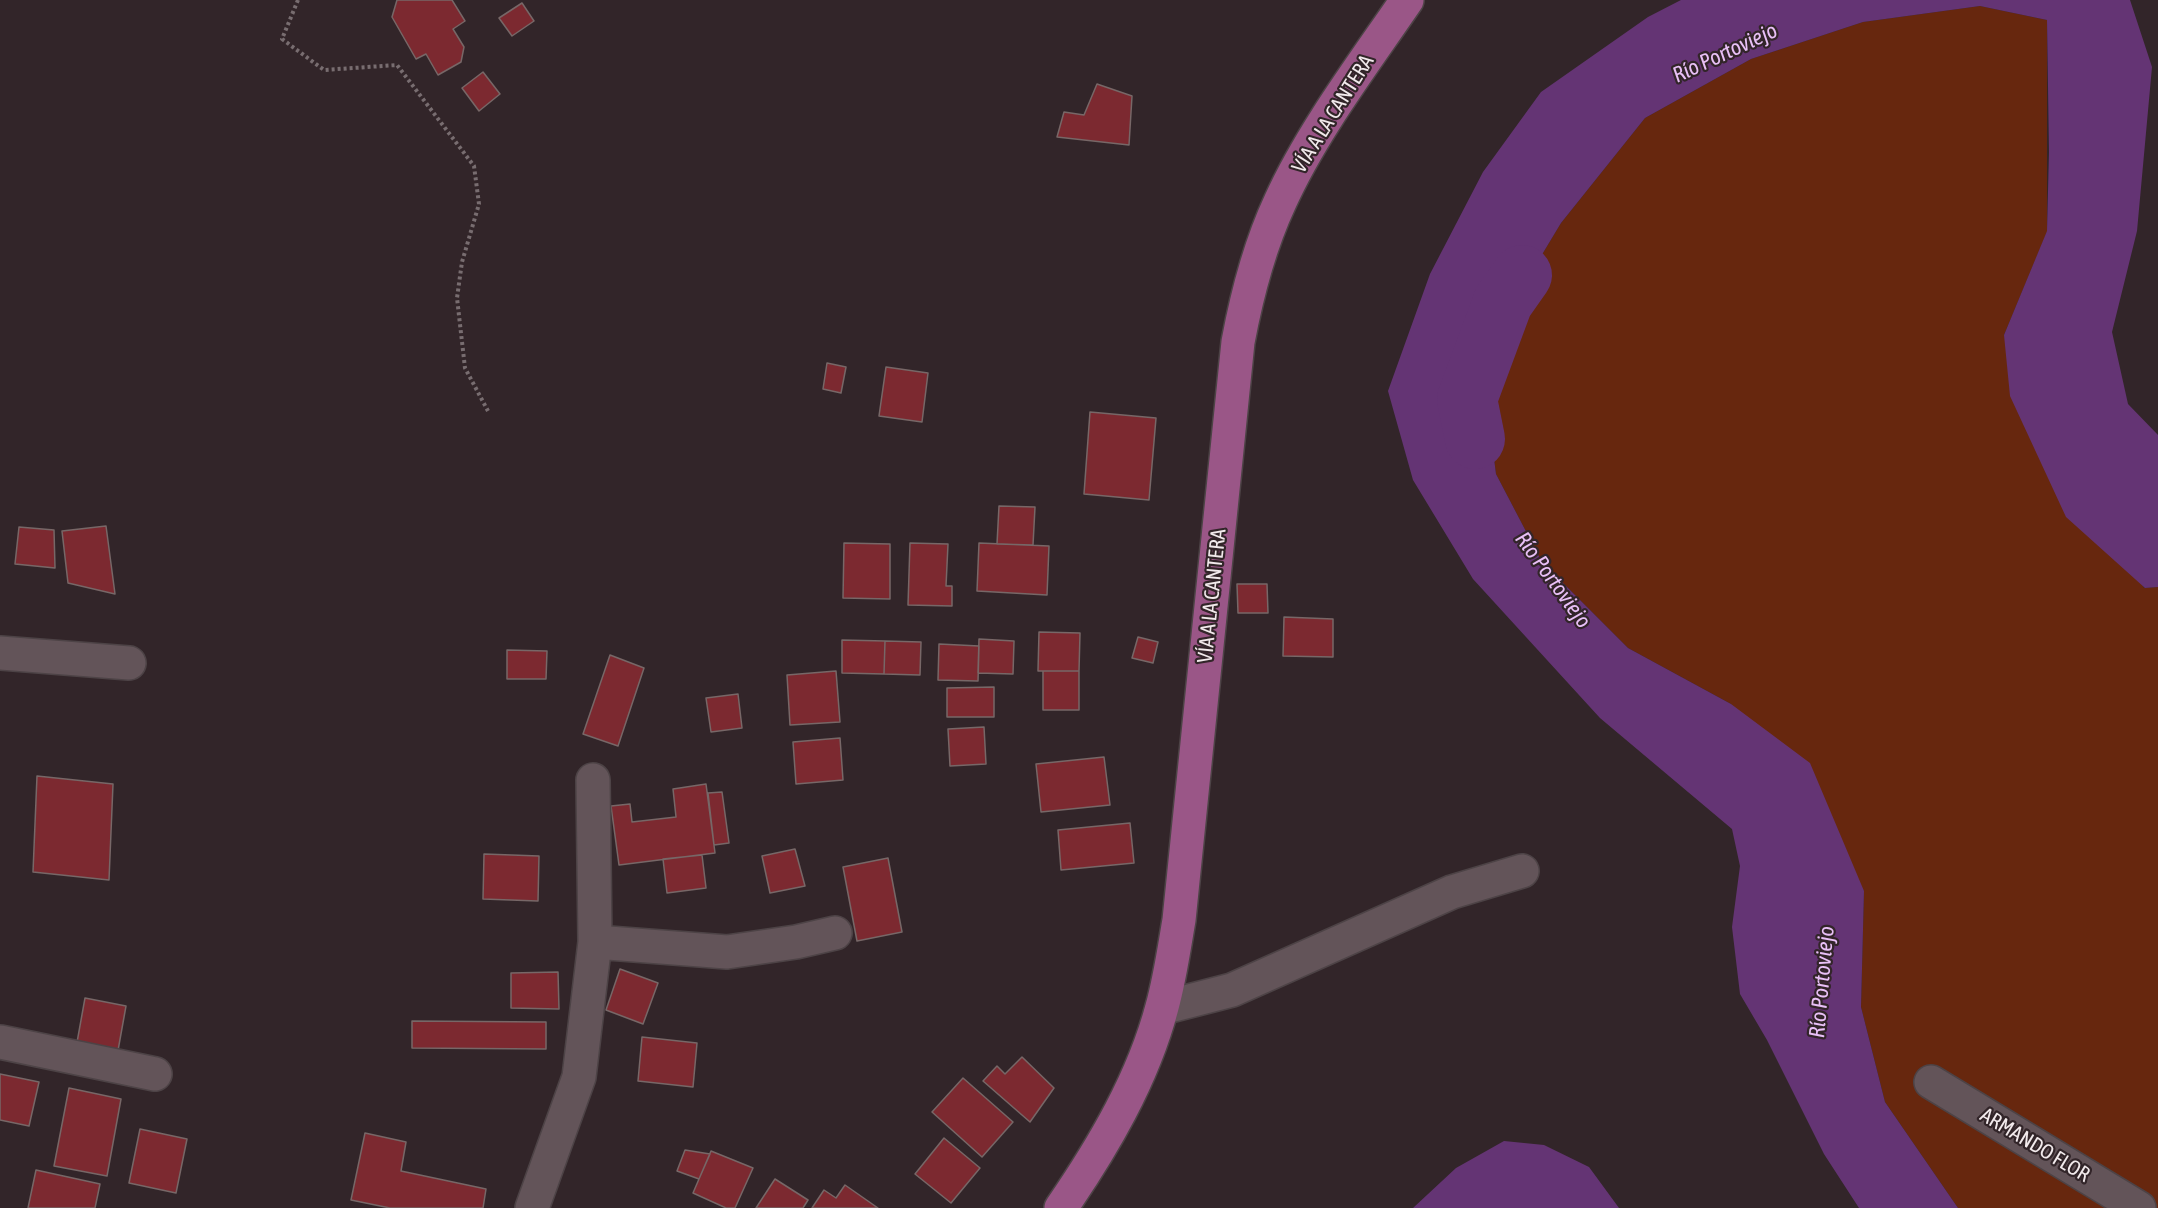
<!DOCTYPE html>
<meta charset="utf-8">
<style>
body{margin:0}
canvas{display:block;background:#322529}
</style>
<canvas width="2158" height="1208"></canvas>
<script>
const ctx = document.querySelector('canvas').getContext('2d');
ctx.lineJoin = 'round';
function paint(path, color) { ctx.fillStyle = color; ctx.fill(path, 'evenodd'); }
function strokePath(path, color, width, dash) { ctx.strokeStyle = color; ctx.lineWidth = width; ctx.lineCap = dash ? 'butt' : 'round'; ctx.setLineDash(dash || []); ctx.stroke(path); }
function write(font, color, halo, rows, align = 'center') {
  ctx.font = font + ' "Asap Condensed",sans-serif'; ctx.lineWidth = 4.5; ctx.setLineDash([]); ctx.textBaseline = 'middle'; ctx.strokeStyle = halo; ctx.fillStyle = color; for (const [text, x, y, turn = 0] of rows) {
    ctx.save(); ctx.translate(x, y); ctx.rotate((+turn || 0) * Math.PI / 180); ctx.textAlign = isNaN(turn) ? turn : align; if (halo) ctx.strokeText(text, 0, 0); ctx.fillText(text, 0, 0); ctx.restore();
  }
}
const green = new Path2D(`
 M 1980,6 L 2047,20 L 2047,232 L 2004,335 L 2144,588 L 2158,587 L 2158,1208 L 1958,1208 L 1885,1102 L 1861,1007 L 1864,891 L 1731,704 L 1628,648 L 1542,562 L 1496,474 L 1481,356 L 1561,223 L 1645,118 L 1751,59 L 1863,22 Z`);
const water = new Path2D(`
 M 1681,0 L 2130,0 L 2152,67 L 2137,231 L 2112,332 L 2128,404 L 2158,435 L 2158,587 L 2145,588 L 2066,517 L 2010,396 L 2004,335 L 2047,231 L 2049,152 L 2047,20 L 1980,6 L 1863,22 L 1751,59 L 1645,118 L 1561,223 L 1481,356 L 1496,474 L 1542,562 L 1628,648 L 1731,704 L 1810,763 L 1864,891 L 1861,1007 L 1885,1102 L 1958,1208 L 1859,1208 L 1824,1154 L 1767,1040 L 1740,994 L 1732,927 L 1740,866 L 1732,829 L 1600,718 L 1473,579 L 1413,480 L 1388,391 L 1430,274 L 1483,172 L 1541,92 L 1648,17 Z
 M 1504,1141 L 1544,1145 L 1589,1167 L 1619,1208 L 1413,1208 L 1456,1168 Z`);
const river = new Path2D(`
 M 1475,439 L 1467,399 L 1503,302 L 1522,275`);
const building = new Path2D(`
 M 397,0 L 452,0 L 465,21 L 453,29 L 464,47 L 461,62 L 438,75 L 426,54 L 416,59 L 392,17 Z
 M 522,3 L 534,21 L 512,36 L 499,18 Z
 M 483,72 L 500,94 L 479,111 L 462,88 Z
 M 1097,84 L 1132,96 L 1129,145 L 1057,137 L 1064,112 L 1084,115 Z
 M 827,363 L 846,367 L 841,393 L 823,389 Z
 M 886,367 L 928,373 L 922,422 L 879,416 Z
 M 1090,412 L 1156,418 L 1149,500 L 1084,494 Z
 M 999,506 L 1035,507 L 1033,545 L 997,544 Z
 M 106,526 L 115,594 L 68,583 L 62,531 Z
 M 19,527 L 54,530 L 55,568 L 15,564 Z
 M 844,543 L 890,544 L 890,599 L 843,598 Z
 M 910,543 L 948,544 L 946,586 L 952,586 L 952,606 L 908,605 Z
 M 979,543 L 1049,546 L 1047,595 L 977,591 Z
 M 1237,584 L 1267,584 L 1268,613 L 1238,613 Z
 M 1284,617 L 1333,619 L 1333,657 L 1283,656 Z
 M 1039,632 L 1080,633 L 1079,671 L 1038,671 Z
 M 1138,637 L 1158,642 L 1153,663 L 1132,658 Z
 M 979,639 L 1014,641 L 1013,674 L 978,673 Z
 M 842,640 L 885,641 L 884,674 L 842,673 Z
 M 885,641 L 921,642 L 920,675 L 884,674 Z
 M 939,644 L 979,646 L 978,681 L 938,680 Z
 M 507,650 L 547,651 L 546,679 L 507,679 Z
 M 610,655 L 644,668 L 618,746 L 583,734 Z
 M 836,671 L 840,722 L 790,725 L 787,675 Z
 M 1043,671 L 1079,671 L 1079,710 L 1043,710 Z
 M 994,687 L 994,717 L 947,717 L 947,688 Z
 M 738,694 L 742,728 L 711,732 L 706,698 Z
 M 984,727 L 986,764 L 950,766 L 948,729 Z
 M 840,738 L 843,780 L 796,784 L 793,742 Z
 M 1104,757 L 1110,805 L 1041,812 L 1036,764 Z
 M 37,776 L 113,784 L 109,880 L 33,872 Z
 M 706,784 L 715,853 L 619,865 L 611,806 L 630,804 L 632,822 L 676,817 L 673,789 Z
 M 722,792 L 729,843 L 714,845 L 708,793 Z
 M 1130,823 L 1134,863 L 1061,870 L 1058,830 Z
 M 795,849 L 805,886 L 770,893 L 762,856 Z
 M 484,854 L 539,856 L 538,901 L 483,899 Z
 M 702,855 L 706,888 L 667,893 L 663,859 Z
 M 888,858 L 902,932 L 857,941 L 843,867 Z
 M 620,969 L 658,983 L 643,1024 L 606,1010 Z
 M 558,972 L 559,1009 L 511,1008 L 511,973 Z
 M 85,998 L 126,1006 L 117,1056 L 76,1048 Z
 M 412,1021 L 546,1022 L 546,1049 L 412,1048 Z
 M 642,1037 L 697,1043 L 693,1087 L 638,1081 Z
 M 1022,1057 L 1054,1088 L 1030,1122 L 983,1081 L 997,1066 L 1005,1074 Z
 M 0,1074 L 39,1082 L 29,1126 L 0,1120 Z
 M 963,1078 L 1013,1122 L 982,1157 L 932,1112 Z
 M 69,1088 L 121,1099 L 107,1176 L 54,1166 Z
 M 140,1129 L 187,1139 L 176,1193 L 129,1183 Z
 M 365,1133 L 406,1142 L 401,1171 L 486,1189 L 483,1208 L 390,1208 L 351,1200 Z
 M 944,1138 L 980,1168 L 951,1203 L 915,1174 Z
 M 685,1150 L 710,1154 L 699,1179 L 677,1171 Z
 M 711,1151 L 753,1168 L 735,1208 L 726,1208 L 693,1193 Z
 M 36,1170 L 100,1184 L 95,1208 L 28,1208 Z
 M 775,1179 L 808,1200 L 803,1208 L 756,1208 Z
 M 845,1185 L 878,1208 L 812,1208 L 824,1190 L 836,1198 Z`);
const path = new Path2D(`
 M 298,0 L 282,39 L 324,70 L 397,65 L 474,166 L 479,204 L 462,262 L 457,298 L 465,368 L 488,411`);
const minor = new Path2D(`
 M 0,653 L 129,663
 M 595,942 L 727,952 L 796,942 L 835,933
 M 1162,1008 L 1232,990 L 1452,892 L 1522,871
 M 0,1042 L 155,1074
 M 1931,1082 L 2139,1208
 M 532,1208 L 579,1077 L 595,942 L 593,780`);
const major = new Path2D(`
 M 1061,1208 C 1103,1147 1143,1079 1162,1007 C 1170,978 1174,949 1179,920 L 1238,342 C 1247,294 1259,247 1280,202 C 1311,133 1364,63 1407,0`);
const streetNames = [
 ["VÍA A LA CANTERA",1333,114,-58],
 ["VÍA A LA CANTERA",1212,596,-84],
 ["ARMANDO FLOR",2035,1145,31]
];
const waterNames = [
 ["Río Portoviejo",1725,53,-25],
 ["Río Portoviejo",1553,580,54],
 ["Río Portoviejo",1822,982,-85]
];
paint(green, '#67270e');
paint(water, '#643474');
strokePath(river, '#643474', 60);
paint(building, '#7c2930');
strokePath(building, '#776767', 1.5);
strokePath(minor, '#4d4346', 36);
strokePath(major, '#4d4346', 36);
strokePath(path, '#786d70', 4, [3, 3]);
strokePath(minor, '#635459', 33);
strokePath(major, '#9a5687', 33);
write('21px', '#f2eaec', '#322529', streetNames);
write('italic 22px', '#e9c0f7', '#322529', waterNames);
</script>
